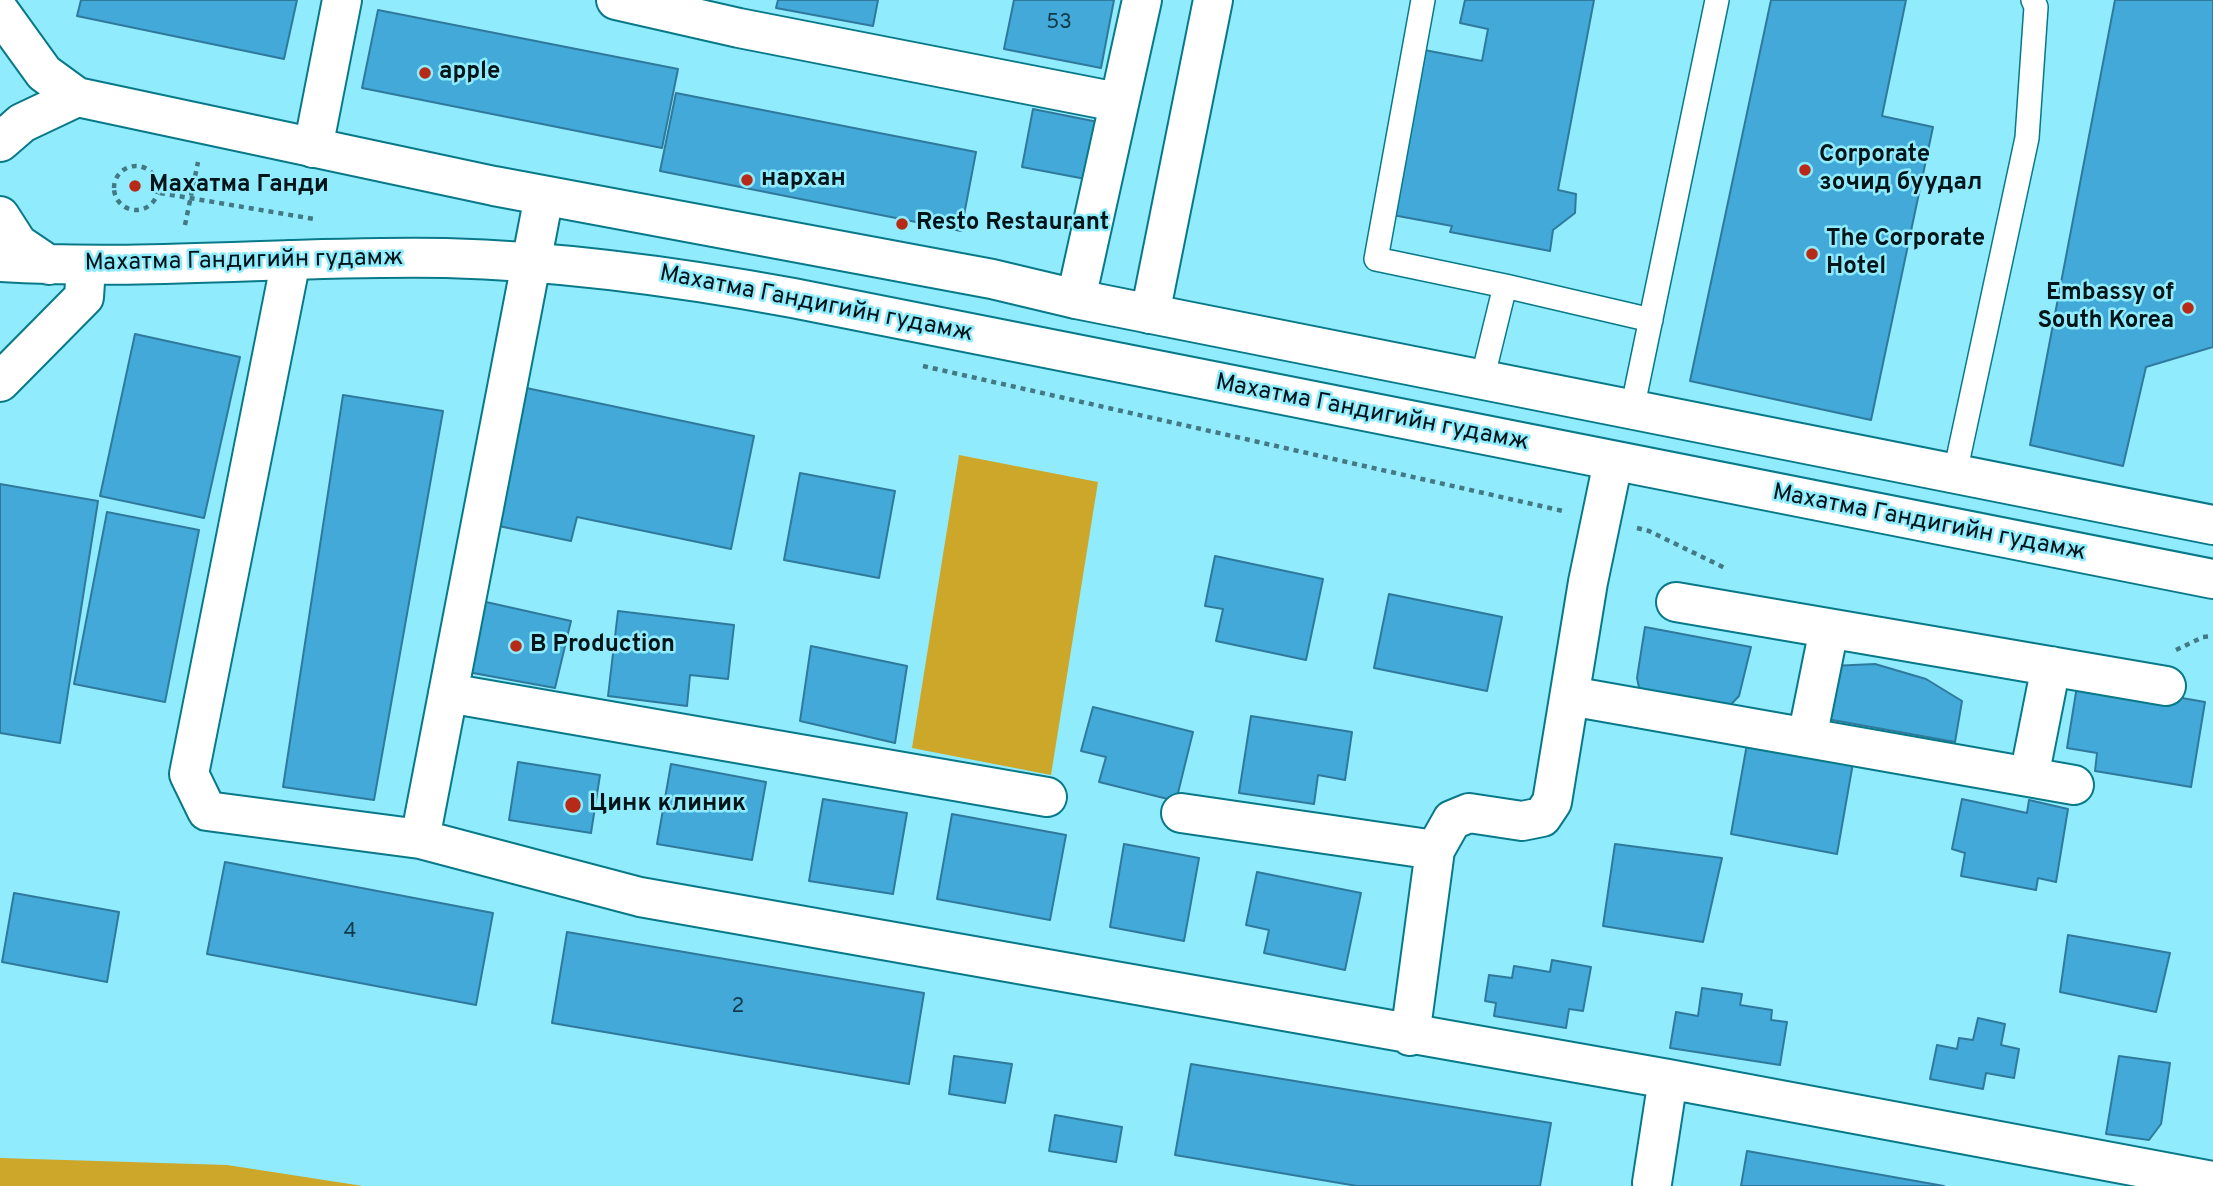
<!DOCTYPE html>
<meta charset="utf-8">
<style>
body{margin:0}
canvas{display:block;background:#90ebfc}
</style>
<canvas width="2213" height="1186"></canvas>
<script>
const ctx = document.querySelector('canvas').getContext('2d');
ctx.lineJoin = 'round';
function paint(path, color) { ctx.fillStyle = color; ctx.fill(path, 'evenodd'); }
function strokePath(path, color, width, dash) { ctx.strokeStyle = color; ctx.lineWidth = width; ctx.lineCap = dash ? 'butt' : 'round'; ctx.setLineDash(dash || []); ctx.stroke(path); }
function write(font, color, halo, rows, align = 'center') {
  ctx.font = font + ' Overpass,sans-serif'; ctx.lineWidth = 5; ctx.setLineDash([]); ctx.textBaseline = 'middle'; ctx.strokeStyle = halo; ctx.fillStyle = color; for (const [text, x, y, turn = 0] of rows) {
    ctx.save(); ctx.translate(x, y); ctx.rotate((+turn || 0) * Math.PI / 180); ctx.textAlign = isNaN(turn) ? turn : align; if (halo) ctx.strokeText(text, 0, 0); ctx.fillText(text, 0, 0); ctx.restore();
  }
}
const green = new Path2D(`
 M 959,455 L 1098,482 L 1051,775 L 912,748 Z
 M 0,1158 L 227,1165 L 363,1186 L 0,1186 Z`);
const building = new Path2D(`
 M 81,0 L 297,0 L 284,59 L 77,16 Z
 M 778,0 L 878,0 L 873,26 L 776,8 Z
 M 1014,0 L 1114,0 L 1101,68 L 1004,49 Z
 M 1465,0 L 1594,0 L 1558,190 L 1576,194 L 1575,213 L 1553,230 L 1550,251 L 1450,232 L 1452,226 L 1387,214 L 1419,49 L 1482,61 L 1488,29 L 1460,23 Z
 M 1771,0 L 1906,0 L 1882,116 L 1933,127 L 1871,420 L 1690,381 Z
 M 2115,0 L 2213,0 L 2213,347 L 2146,367 L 2123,466 L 2030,445 Z
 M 378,10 L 678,69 L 662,148 L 362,88 Z
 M 676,93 L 976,152 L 961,231 L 660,171 Z
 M 1033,109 L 1108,124 L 1096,181 L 1022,167 Z
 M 135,334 L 240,357 L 204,518 L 100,496 Z
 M 517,386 L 754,436 L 731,549 L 577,517 L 571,541 L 489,524 Z
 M 343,395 L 443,411 L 374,800 L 283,787 Z
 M 800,473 L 895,491 L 879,578 L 784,560 Z
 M 0,484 L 98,501 L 60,743 L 0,733 Z
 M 107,512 L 199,530 L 165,702 L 74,684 Z
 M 1215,556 L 1323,579 L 1306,660 L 1216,641 L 1223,609 L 1205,606 Z
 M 1389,594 L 1502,617 L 1487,691 L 1374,668 Z
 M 477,600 L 571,621 L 555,688 L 462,671 Z
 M 618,611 L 734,625 L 728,679 L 690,675 L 687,706 L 608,696 Z
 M 1645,627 L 1751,647 L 1739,696 L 1719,717 L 1641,697 L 1637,678 Z
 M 811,646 L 907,666 L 895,743 L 800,721 Z
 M 1875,664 L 1926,679 L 1962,701 L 1955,742 L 1821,718 L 1831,666 Z
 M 2078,680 L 2205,702 L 2191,787 L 2095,771 L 2097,753 L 2067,748 Z
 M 1093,707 L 1193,732 L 1176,801 L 1099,782 L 1106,757 L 1081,751 Z
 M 1251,716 L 1352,732 L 1345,780 L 1318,775 L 1314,804 L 1239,793 Z
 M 1747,744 L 1853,763 L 1837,854 L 1731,834 Z
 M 518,762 L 600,775 L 591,833 L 509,820 Z
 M 671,764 L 766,782 L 752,860 L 657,844 Z
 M 823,799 L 907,813 L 893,894 L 809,881 Z
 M 1962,799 L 2027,813 L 2029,800 L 2068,809 L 2056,882 L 2038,878 L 2036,890 L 1961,876 L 1965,853 L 1952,849 Z
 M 952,814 L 1066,835 L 1050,920 L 937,899 Z
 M 1124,844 L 1199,858 L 1184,941 L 1110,927 Z
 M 1615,844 L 1722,858 L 1703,942 L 1603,926 Z
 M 225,862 L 493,913 L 476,1005 L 207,954 Z
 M 1257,872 L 1361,893 L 1345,970 L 1264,953 L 1269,930 L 1246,925 Z
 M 14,893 L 119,912 L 107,982 L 2,962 Z
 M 567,932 L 924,993 L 909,1084 L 552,1023 Z
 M 2068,935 L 2170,953 L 2156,1012 L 2060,992 Z
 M 1552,960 L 1591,967 L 1583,1011 L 1569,1009 L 1566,1028 L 1494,1016 L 1496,1003 L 1485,1001 L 1489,975 L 1512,978 L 1514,966 L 1550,972 Z
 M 1702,988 L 1742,994 L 1740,1005 L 1772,1010 L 1771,1020 L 1787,1022 L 1780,1065 L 1670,1048 L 1676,1012 L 1698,1016 Z
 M 1978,1018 L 2005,1024 L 2001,1045 L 2019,1049 L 2014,1078 L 1986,1073 L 1983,1089 L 1930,1079 L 1937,1045 L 1957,1049 L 1959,1038 L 1973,1040 Z
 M 954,1056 L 1012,1064 L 1005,1103 L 949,1094 Z
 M 2119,1056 L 2170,1063 L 2161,1124 L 2149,1140 L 2106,1134 Z
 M 1191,1064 L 1551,1123 L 1540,1186 L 1357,1186 L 1175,1155 Z
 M 1055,1115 L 1122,1127 L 1116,1162 L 1049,1151 Z
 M 1747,1151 L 1944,1186 L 1741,1186 Z`);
const path = new Path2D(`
 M114 188a22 22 0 1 1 44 0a22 22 0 1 1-44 0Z
 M 160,193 L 314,219
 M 185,225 L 198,162
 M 923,366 L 1563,511
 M 1637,528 L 1649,531 L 1727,569
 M 2176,650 L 2203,637 L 2213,636`);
const service = new Path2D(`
 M 1423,0 L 1376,259 L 1505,286
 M 1482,380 L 1505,286 L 1651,320
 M 1632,410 L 1717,0
 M 1955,473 L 2027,138 L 2036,7 L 2033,0`);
const minor = new Path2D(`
 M 616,0 L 739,28 L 1117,102
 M 313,148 L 342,0
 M 291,260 L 189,774 L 207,811 L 420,839 L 640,897 L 1668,1079 L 2213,1181
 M 1076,299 L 1142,0
 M 1150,314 L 1213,0
 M 0,382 L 84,297 L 86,267
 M 1676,602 L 2166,686
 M 448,693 L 1047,797
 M 1570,696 L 2074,785
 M 1807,738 L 1829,629
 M 2029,777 L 2051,666
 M 1181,813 L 1435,850
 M 420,839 L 544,196
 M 1410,1036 L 1435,850 L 1452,820 L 1469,813 L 1522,821 L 1542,817 L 1552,802 L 1588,582 L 1613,462
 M 1652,1183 L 1668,1079`);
const secondary = new Path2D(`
 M 0,12 L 44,73 L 77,97 L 494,186 L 992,279 L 1076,299 L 2213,525
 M 0,142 L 22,123 L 77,97
 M 0,216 L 18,244 L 49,265
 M 0,262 C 149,271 297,255 446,258 C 563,261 679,277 793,298 L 2213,579`);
const markers = [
 [425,73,7,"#b72a17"],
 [1805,170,7,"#b72a17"],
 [747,180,7,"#b72a17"],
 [135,186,7,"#b72a17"],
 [902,224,7,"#b72a17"],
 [1812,254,7,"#b72a17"],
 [2188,308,7,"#b72a17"],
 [516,646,7,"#b72a17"],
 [573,805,9,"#b72a17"]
];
const numberNames = [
 ["53",1059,24],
 ["4",350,933],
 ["2",738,1008]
];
const poiNames = [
 ["apple",439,73],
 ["Corporate",1819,156],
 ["зочид буудал",1819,184],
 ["нархан",761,180],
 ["Махатма Ганди",149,186],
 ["Resto Restaurant",916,224],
 ["The Corporate",1826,240],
 ["Hotel",1826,268],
 ["Embassy of",2174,294,"right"],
 ["South Korea",2174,322,"right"],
 ["B Production",530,646],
 ["Цинк клиник",589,805]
];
const streetNames = [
 ["Махатма Гандигийн гудамж",244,262,-1],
 ["Махатма Гандигийн гудамж",816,305,11],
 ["Махатма Гандигийн гудамж",1372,414,11],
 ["Махатма Гандигийн гудамж",1929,524,11]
];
paint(green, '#cca72a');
paint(building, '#42a9d8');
strokePath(building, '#2f7a9c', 2);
strokePath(service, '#097989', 26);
strokePath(minor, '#097989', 42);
strokePath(secondary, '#097989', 42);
strokePath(path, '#437984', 4.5, [5, 5]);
strokePath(service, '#fff', 23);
strokePath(minor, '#fff', 38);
strokePath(secondary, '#fff', 38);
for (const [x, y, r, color] of markers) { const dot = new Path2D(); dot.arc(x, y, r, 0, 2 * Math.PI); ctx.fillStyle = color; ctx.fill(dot); strokePath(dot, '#90ebfc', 2.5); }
write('21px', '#103a4a', null, numberNames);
write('bold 24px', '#00151a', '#90ebfc', poiNames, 'left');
write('24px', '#00151a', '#90ebfc', streetNames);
</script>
